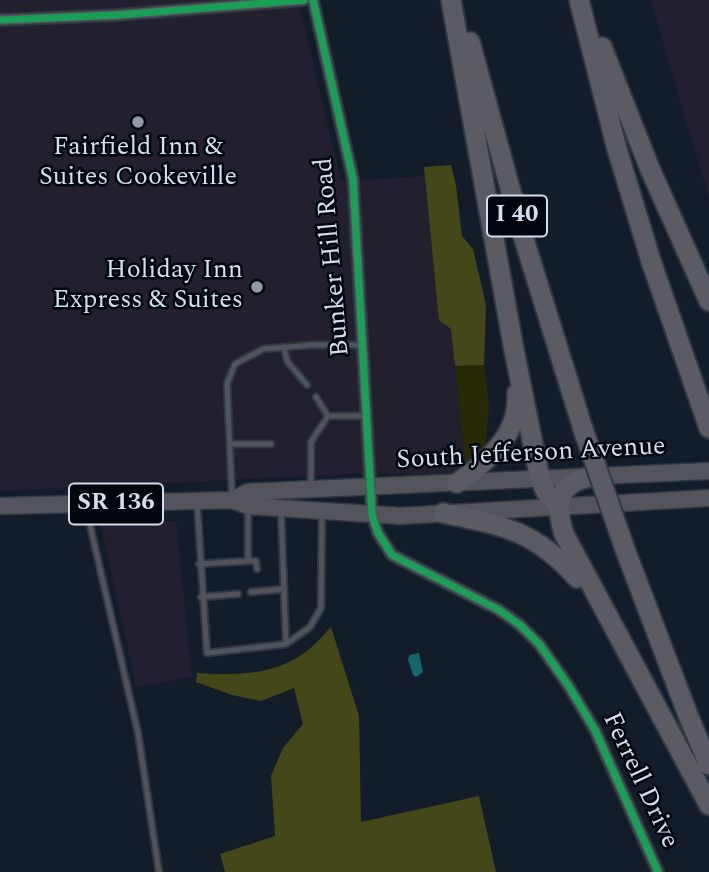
<!DOCTYPE html>
<style>
body{margin:0}
canvas{display:block;background:#131c29}
</style>
<canvas width="709" height="872"></canvas>
<script>
const ctx = document.querySelector('canvas').getContext('2d');
ctx.lineJoin = 'round';
function paint(path, color) { ctx.fillStyle = color; ctx.fill(path, 'evenodd'); }
function strokePath(path, color, width, dash) { ctx.strokeStyle = color; ctx.lineWidth = width; ctx.lineCap = dash ? 'butt' : 'round'; ctx.setLineDash(dash || []); ctx.stroke(path); }
function write(font, color, halo, rows, align = 'center') {
  ctx.font = font + ' Spectral,serif'; ctx.lineWidth = 5; ctx.setLineDash([]); ctx.textBaseline = 'middle'; ctx.strokeStyle = halo; ctx.fillStyle = color; for (const [text, x, y, turn = 0] of rows) {
    ctx.save(); ctx.translate(x, y); ctx.rotate((+turn || 0) * Math.PI / 180); ctx.textAlign = isNaN(turn) ? turn : align; if (halo) ctx.strokeText(text, 0, 0); ctx.fillText(text, 0, 0); ctx.restore();
  }
}
const commercial = new Path2D(`
 M 0,0 L 298,0 L 341,181 L 425,176 L 439,320 L 451,329 L 466,469 L 446,474 L 353,474 L 0,491 Z
 M 651,0 L 709,0 L 709,197 L 683,111 Z
 M 100,521 L 176,521 L 192,677 L 136,687 Z`);
const green = new Path2D(`
 M 484,365 L 489,406 L 485,450 L 466,469 L 455,366 Z`);
const forest = new Path2D(`
 M 451,165 L 456,185 L 462,236 L 473,249 L 486,305 L 484,365 L 455,366 L 451,329 L 439,320 L 424,167 Z
 M 331,627 L 359,716 L 361,822 L 479,796 L 496,872 L 225,872 L 220,854 L 275,836 L 271,776 L 283,748 L 303,724 L 294,688 L 261,701 L 232,695 L 196,682 L 197,673 C 235,675 275,676 307,651 C 316,644 323,635 331,627 Z`);
const water = new Path2D(`
 M 419,653 L 423,672 L 416,677 L 413,675 L 408,659 L 410,655 Z`);
const lane = new Path2D(`
 M 284,347 L 287,361 L 307,385
 M 316,397 L 328,416
 M 230,444 L 271,444
 M 311,486 L 311,442 L 328,416 L 365,416
 M 232,497 L 227,384 L 235,364 L 263,349 L 313,345 L 363,345
 M 197,502 L 207,653 L 286,644 L 310,627 L 321,608 L 322,514
 M 86,508 L 138,733 L 159,872
 M 281,510 L 286,644
 M 248,561 L 256,561 L 257,569
 M 199,564 L 248,561 L 248,509
 M 251,592 L 283,589
 M 201,597 L 238,594`);
const street = new Path2D(`
 M 313,0 L 353,179 L 372,515 L 378,533 L 392,555 L 499,610 L 520,625 L 539,644 L 568,685 L 595,730 L 658,872
 M 0,20 L 117,15 L 304,0`);
const primary = new Path2D(`
 M 232,500 L 248,492 L 709,471
 M 0,506 L 232,500 L 248,506 L 401,516 L 709,498`);
const highway = new Path2D(`
 M 451,0 L 514,350 L 540,479 L 546,492 L 559,507
 M 579,0 L 617,149 L 651,261 L 709,428
 M 470,42 L 524,239 L 583,429
 M 602,47 L 650,169 L 709,301
 M 589,477 C 556,485 555,505 564,534 L 709,805
 M 457,483 C 488,461 520,434 517,393
 M 443,513 C 504,526 534,530 577,578
 M 626,552 L 688,715 L 709,765`);
const highwayBridge = new Path2D(`
 M 583,429 L 626,552`);
const cycleway = new Path2D(`
 M 313,0 L 353,179 L 372,515 L 378,533 L 392,555 L 499,610 L 520,625 L 539,644 L 568,685 L 595,730 L 658,872
 M 0,20 L 117,15 L 304,0`);
const markers = [
 [138,122,7,"#909aa9"],
 [257,287,7,"#909aa9"]
];
const shields = [
 [517,216,60],
 [116,504,94]
];
const shieldNames = [
 ["I 40",517,216],
 ["SR 136",116,504]
];
const poiNames = [
 ["Fairfield Inn &",138,149],
 ["Suites Cookeville",138,179],
 ["Holiday Inn",243,272,"right"],
 ["Express & Suites",243,302,"right"]
];
const streetNames = [
 ["Bunker Hill Road",334,257,-95],
 ["South Jefferson Avenue",531,455,-3],
 ["Ferrell Drive",639,781,65]
];
paint(commercial, '#221f2e');
paint(green, '#282a06');
paint(forest, '#444718');
paint(water, '#166668');
strokePath(lane, '#303843', 9);
strokePath(street, '#303843', 14);
strokePath(primary, '#303843', 19);
strokePath(highway, '#303843', 23);
strokePath(lane, '#51535a', 5);
strokePath(street, '#51535a', 10);
strokePath(primary, '#54555c', 16);
strokePath(highway, '#5b5b63', 19);
strokePath(highwayBridge, '#303843', 23, []);
strokePath(highwayBridge, '#5b5b63', 19);
strokePath(cycleway, '#1a9f57', 7);
for (const [x, y, r, color] of markers) { const dot = new Path2D(); dot.arc(x, y, r, 0, 2 * Math.PI); ctx.fillStyle = color; ctx.fill(dot); strokePath(dot, '#02060f', 2.5); }
for (const [x, y, w] of shields) { const box = new Path2D(); box.roundRect(x - w / 2, y - 20.5, w, 41, 5); ctx.fillStyle = '#02060f'; ctx.fill(box); strokePath(box, '#d3deee', 2); }
write('bold 24px', '#d3deee', null, shieldNames);
write('26px', '#d3deee', '#02060f', poiNames);
write('26px', '#d3deee', '#02060f', streetNames);
</script>
